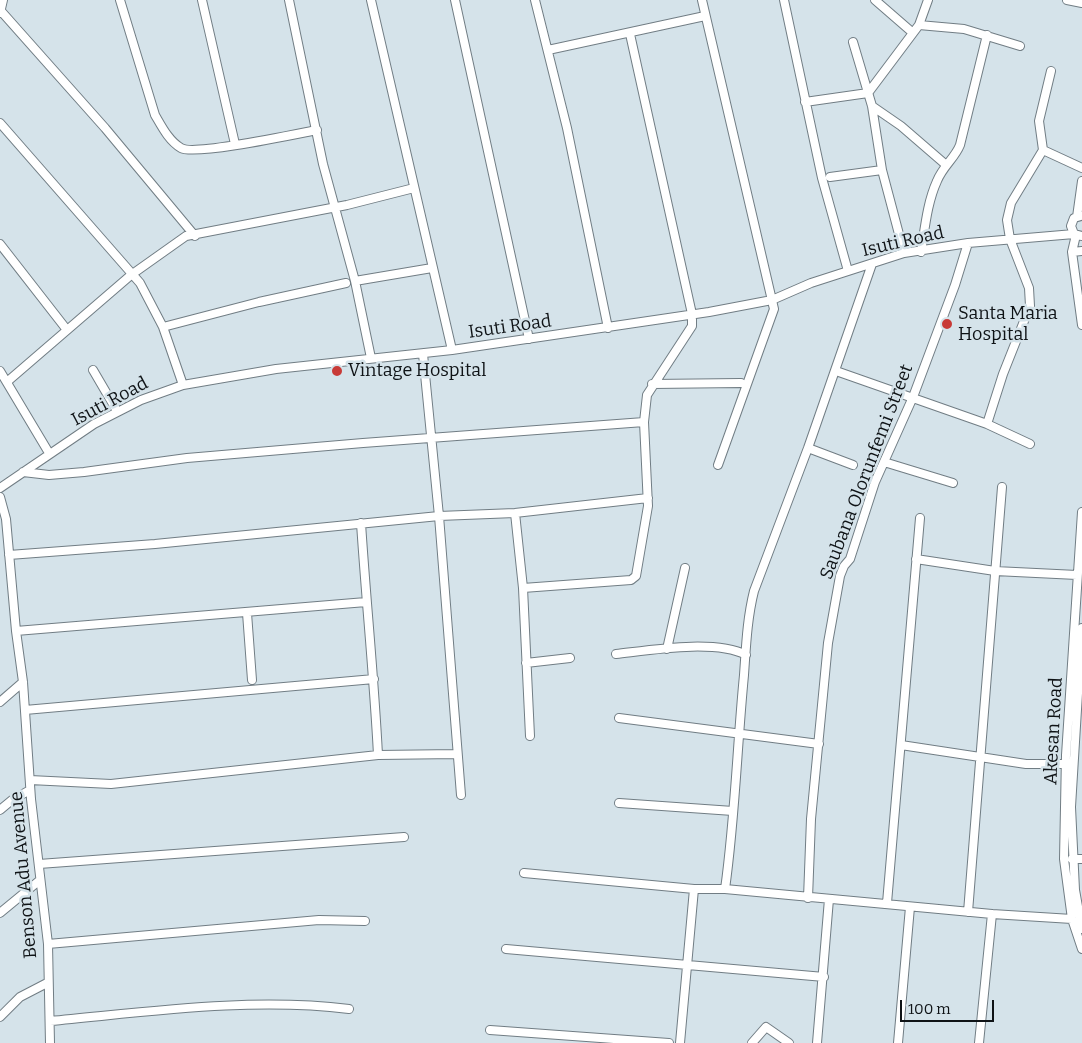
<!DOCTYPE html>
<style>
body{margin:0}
#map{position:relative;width:1082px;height:1043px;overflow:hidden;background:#d5e3ea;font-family:Bitter,serif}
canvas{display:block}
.scale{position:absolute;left:900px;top:1000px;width:94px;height:22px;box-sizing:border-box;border:2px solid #0f1316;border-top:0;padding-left:6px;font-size:15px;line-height:18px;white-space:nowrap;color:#0f1316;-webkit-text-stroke:4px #d5e3ea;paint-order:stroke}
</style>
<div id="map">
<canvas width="1082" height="1043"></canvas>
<div class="scale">100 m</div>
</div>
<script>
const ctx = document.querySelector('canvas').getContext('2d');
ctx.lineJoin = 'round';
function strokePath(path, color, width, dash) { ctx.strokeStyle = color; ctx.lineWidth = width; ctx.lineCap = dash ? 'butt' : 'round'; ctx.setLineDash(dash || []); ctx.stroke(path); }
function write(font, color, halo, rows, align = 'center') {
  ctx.font = font + ' Bitter,serif'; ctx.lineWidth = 5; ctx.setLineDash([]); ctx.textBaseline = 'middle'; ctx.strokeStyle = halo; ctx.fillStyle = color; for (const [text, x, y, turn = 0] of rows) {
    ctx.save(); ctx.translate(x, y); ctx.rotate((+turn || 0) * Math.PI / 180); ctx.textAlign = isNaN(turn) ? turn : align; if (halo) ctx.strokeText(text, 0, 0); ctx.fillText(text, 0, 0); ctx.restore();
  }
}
const minor = new Path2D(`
 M 120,0 L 155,115 C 162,127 169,141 181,148 C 194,156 296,134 317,130
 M 202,0 L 235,144
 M 289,0 L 323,164 L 355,281 L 371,358
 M 371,0 L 452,350
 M 455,0 L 529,339
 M 535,0 L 567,128 L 608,328
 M 702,0 L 774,309 L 718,465
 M 784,0 L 822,178 L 848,271
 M 875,0 L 913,33
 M 1067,0 L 1082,3
 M 1,11 L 105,128 L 195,236
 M 0,13 L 3,0
 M 919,25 L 964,29 L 1020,46
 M 853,42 L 872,106 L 882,170 L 904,253
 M 548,50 L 705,16
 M 805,102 L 868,93 L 919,25 L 928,0
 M 872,106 L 901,126 L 945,164
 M 0,123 L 140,283 L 163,327 L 183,385
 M 1043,150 L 1082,168
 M 830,177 L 882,170
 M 1081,216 L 1074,218 L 1071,226 L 1074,234 L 1082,236
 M 1077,217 L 1082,181
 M 1076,235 L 1072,252 L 1082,325
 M 0,244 L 67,330
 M 921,252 C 925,228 927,203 937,181 C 943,166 955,158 960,145 L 987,35
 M 1072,252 L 1082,251
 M 355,281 L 432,268
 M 163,327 L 259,302 L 346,283
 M 423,354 L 439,516 L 461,795
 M 93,370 L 117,411
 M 0,371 L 49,453
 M 836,371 L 987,424 L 1030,444
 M 8,381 L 131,275 L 186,236 L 347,205 L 414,188
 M 652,384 L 741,383
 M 987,424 L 1003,374 L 1030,306 L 1029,288 L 1010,239 L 1007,220 L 1011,203 L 1043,150 L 1039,121 L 1051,71
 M 808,448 L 853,465
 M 884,462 L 953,483
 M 23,472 L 49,475 L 84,472 L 187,458 L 363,443 L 644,422
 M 0,488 L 94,424 L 141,400 L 183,385 L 276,369 L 452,350 L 709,312 L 772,300 L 811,283 L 904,253 L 968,243 L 1074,234
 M 0,497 L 6,519 L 16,631 L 23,682 L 31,799 L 48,944 L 50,1043
 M 1082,512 L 1066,755 L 1064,859 L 1072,919 L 1082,949
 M 515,513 L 523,588 L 530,736
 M 361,523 C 366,600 374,677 378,755
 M 9,555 L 155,544 L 439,516 L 515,513 L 648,498
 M 916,559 L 995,571 L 1077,575
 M 523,588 L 631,580 L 636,576 L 648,506 L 644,422 L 647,395 L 692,326 L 692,314 L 630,34
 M 247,613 L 252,680
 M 1082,628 L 1071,807 L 1075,890 L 1082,929
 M 16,631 L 366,602
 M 667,649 L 685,568
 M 616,654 C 651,650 715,639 746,655
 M 526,663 L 570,658
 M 0,702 L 23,682
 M 25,710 L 374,679
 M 619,718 L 819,744
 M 901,745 L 1026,764 L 1066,764
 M 30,780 L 111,784 L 378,755 L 457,754
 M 619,803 L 733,811
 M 0,810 L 12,800 L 30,790
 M 1072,859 L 1082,859
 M 39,864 L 404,837
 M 524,873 L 694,889
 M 725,889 C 735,819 737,747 744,675 C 746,647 747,619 754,591 L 808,448 L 872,264
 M 808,898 L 811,819 L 828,643 L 840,576 L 844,566 L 850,559 L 875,482 L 913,397 L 955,285 L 968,243
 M 887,903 L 920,518
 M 968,912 L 1002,487
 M 0,913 L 40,880
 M 48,944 L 319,920 L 365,921
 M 506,949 L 824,977
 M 0,1017 L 20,997 L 47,983
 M 50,1021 C 148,1012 250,997 349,1009
 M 490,1030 L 669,1043
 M 680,1043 L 694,889 L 725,889 L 992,914 L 1072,919
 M 752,1043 L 766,1027 L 789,1043
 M 817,1043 L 829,899
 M 898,1043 L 910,907
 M 979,1043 L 992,914`);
const markers = [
 [947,324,6,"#c83a37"],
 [337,371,6,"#c83a37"]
];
const streetNames = [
 ["Isuti Road",903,242,-13],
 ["Isuti Road",510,327,-8],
 ["Isuti Road",110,402,-28],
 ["Saubana Olorunfemi Street",867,472,-69],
 ["Akesan Road",1054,731,-87],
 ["Benson Adu Avenue",24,875,-95]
];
const poiNames = [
 ["Santa Maria",958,314],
 ["Hospital",958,335],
 ["Vintage Hospital",348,371]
];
strokePath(minor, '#717d84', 10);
strokePath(minor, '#fff', 8);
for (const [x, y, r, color] of markers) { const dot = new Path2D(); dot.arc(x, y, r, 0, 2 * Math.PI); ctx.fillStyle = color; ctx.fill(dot); strokePath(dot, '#d5e3ea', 2); }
write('18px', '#0f1316', '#d5e3ea', streetNames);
write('18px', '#0f1316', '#d5e3ea', poiNames, 'left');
</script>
